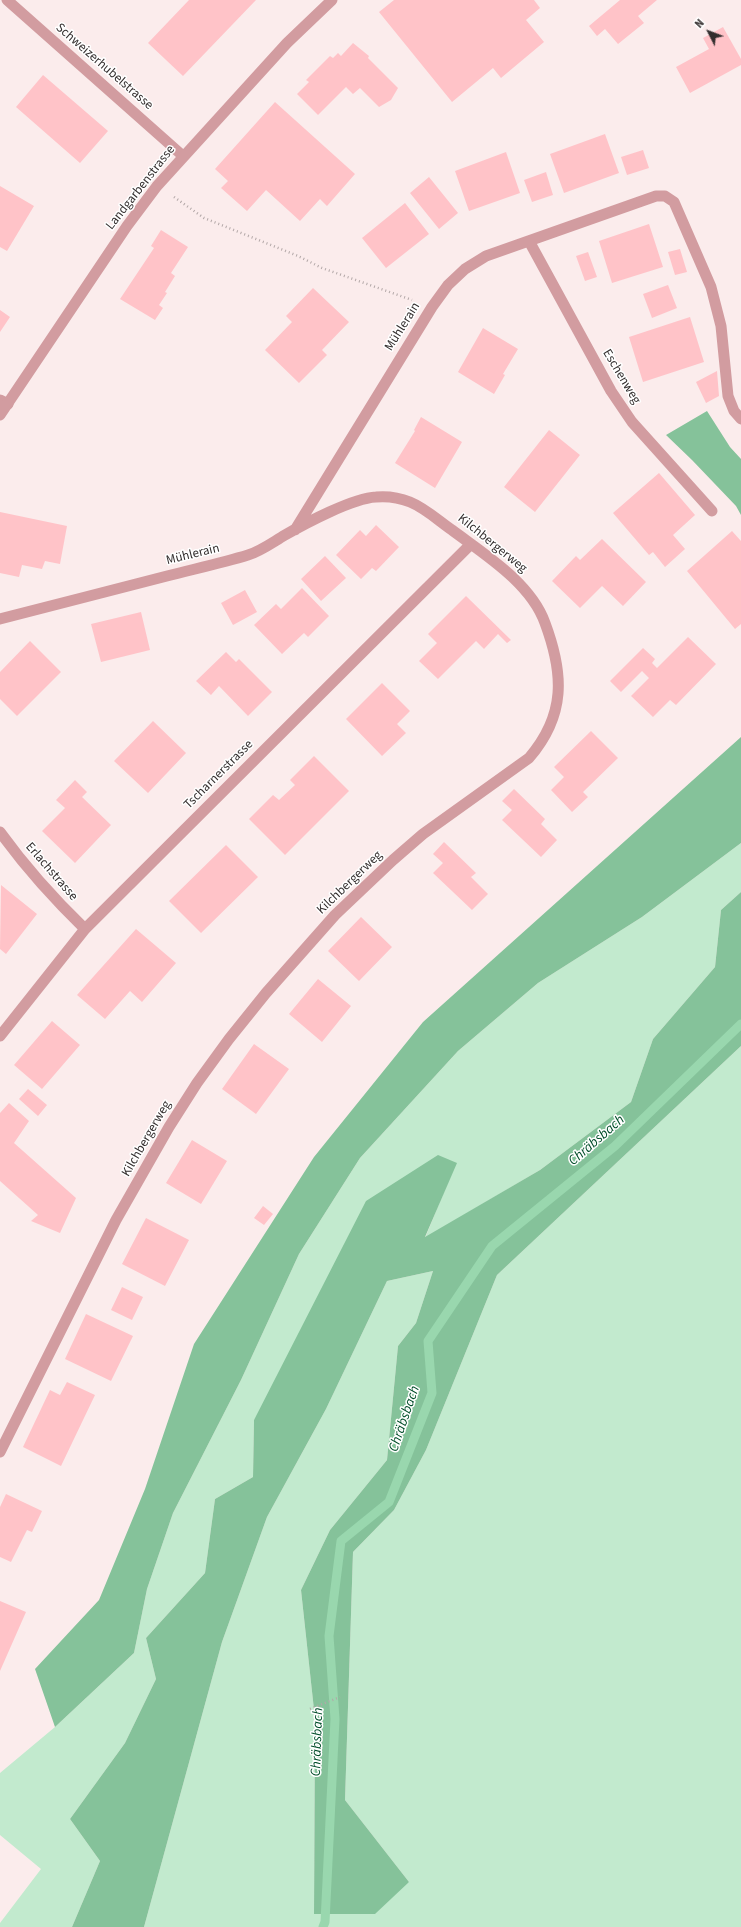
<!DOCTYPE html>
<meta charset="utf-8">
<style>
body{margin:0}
#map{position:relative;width:741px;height:1927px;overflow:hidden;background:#fbecec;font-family:"Source Sans 3",sans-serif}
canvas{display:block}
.north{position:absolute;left:689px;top:12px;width:40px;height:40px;-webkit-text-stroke:3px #fff;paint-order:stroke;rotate:312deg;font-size:11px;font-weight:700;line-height:16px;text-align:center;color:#332e2e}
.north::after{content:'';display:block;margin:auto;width:14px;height:18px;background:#332e2e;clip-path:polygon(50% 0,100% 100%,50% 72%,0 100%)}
</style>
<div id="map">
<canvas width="741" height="1927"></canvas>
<div class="north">N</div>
</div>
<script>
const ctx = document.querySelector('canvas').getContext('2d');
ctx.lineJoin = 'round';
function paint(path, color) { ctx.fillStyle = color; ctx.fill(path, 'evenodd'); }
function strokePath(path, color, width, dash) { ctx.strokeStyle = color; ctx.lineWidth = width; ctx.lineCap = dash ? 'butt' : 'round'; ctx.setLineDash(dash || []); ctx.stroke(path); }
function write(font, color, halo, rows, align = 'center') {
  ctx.font = font + ' "Source Sans 3",sans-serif'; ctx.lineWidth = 3; ctx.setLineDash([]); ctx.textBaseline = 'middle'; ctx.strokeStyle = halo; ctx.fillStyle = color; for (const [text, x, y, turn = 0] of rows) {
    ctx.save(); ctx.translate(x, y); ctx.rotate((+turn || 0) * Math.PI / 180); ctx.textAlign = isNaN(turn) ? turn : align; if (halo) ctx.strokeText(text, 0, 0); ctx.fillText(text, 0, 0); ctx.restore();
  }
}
const green = new Path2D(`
 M 741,843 L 741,892 L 721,910 L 715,967 L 653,1039 L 631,1102 L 540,1170 L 425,1238 L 456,1163 L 254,1420 L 253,1477 L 215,1499 L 205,1573 L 146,1638 L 156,1679 L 125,1743 L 70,1819 L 100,1861 L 72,1927 L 0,1927 L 0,1923 L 41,1869 L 0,1835 L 0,1773 L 55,1727 L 134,1653 L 147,1589 L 173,1513 L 241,1380 L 299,1254 L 360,1158 L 458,1051 L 538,983 L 642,917 Z
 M 741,1046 L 741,1927 L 144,1927 L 222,1642 L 267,1517 L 326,1409 L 387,1281 L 433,1271 L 416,1323 L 398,1346 L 387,1460 L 330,1530 L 301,1590 L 315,1719 L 314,1914 L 409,1882 L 345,1800 L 353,1552 L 394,1510 L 426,1450 L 497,1275 Z`);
const forest = new Path2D(`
 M 707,411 L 730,447 L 741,459 L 741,515 L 736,506 L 692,460 L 666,435 Z
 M 741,737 L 741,843 L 642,917 L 538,983 L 458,1051 L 360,1158 L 299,1254 L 241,1380 L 173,1513 L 147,1589 L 134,1653 L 55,1727 L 35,1669 L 99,1600 L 145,1489 L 194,1344 L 314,1157 L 423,1022 Z
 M 741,892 L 741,1046 L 497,1275 L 426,1450 L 394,1510 L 353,1552 L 345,1800 L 409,1882 L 375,1914 L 314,1914 L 315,1719 L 301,1590 L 330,1530 L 387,1460 L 398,1346 L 416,1323 L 433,1271 L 387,1281 L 326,1409 L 267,1517 L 222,1642 L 144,1927 L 72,1927 L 100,1861 L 70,1819 L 125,1743 L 156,1679 L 146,1638 L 205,1573 L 215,1499 L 253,1477 L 254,1420 L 366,1201 L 438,1155 L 457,1163 L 425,1237 L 540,1170 L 631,1102 L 653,1039 L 715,967 L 721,910 Z`);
const stream = new Path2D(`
 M 323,1927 L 325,1922 L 335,1719 L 329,1636 L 341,1541 L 389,1502 L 432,1393 L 428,1341 L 492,1246 L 615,1146 L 741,1024`);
const building = new Path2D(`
 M 189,0 L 256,0 L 183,76 L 148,43 Z
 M 394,0 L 534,0 L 540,8 L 526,20 L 544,42 L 501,78 L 493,68 L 452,102 L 379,12 Z
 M 620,0 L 657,0 L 638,16 L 644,23 L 618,44 L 605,29 L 597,36 L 589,26 Z
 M 723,27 L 741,59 L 741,65 L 690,93 L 676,67 L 709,49 L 703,38 Z
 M 353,43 L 369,56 L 368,58 L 398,88 L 391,100 L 379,107 L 360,88 L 353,94 L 346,87 L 318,115 L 297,94 L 309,82 L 306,80 L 330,56 L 333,58 L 338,53 L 341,56 Z
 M 43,75 L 108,131 L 80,163 L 16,107 Z
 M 275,102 L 355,174 L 327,206 L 320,199 L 300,221 L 266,190 L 247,211 L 221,188 L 228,181 L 215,169 Z
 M 605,134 L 619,173 L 564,193 L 550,154 Z
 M 643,150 L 649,168 L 627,175 L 621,157 Z
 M 506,152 L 520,193 L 469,211 L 455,171 Z
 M 546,172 L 553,195 L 532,202 L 524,180 Z
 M 429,177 L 458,213 L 439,229 L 410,193 Z
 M 0,186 L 34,206 L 7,251 L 0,247 Z
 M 405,203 L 429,234 L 386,268 L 362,238 Z
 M 649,224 L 663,267 L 612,283 L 599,241 Z
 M 161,230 L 188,247 L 171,273 L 175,276 L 165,292 L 167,293 L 159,305 L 163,308 L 155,320 L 120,299 L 154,248 L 151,246 Z
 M 680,249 L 687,272 L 675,275 L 668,252 Z
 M 588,252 L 597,277 L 585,281 L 576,256 Z
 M 668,285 L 677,308 L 652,318 L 643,294 Z
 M 313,288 L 349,322 L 322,350 L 327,355 L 299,383 L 265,350 L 292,322 L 286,316 Z
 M 0,310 L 10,317 L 0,332 Z
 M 690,317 L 704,362 L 643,382 L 629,337 Z
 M 483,328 L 518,349 L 503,374 L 505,375 L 494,394 L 458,372 Z
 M 717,371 L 719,396 L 706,403 L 696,382 Z
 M 421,417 L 462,442 L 435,488 L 395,463 L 415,431 L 414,430 Z
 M 549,430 L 580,455 L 535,512 L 504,487 Z
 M 659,473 L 695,515 L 673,535 L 685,549 L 665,567 L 653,552 L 649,555 L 613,513 Z
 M 0,512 L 67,526 L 60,564 L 45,561 L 42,569 L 22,565 L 19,577 L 0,573 Z
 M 376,525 L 399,547 L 376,571 L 372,568 L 361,579 L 336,555 L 360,530 L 366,536 Z
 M 732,531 L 741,541 L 741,624 L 735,629 L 687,571 Z
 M 602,539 L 646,582 L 623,606 L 602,586 L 580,608 L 552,581 L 576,556 L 580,560 Z
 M 325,556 L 346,578 L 321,601 L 301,579 Z
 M 302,588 L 329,616 L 308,637 L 304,633 L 282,654 L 254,625 L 276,604 L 281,609 Z
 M 245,590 L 257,612 L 233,625 L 221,603 Z
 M 466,596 L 511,640 L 507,643 L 498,634 L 484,649 L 476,641 L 438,679 L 419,661 L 437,643 L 428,634 Z
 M 141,612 L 150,650 L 101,662 L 91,624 Z
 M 688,637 L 716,664 L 676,705 L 670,700 L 653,717 L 631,696 L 649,678 L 642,671 L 621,692 L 610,681 L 643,648 L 655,659 L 652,663 L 657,668 Z
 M 30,641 L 61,672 L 17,716 L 0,699 L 0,672 Z
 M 226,652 L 236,662 L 239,659 L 272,692 L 248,716 L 219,686 L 211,695 L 196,681 Z
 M 382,683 L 410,711 L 397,724 L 406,733 L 382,756 L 346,719 Z
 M 153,721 L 186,753 L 148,793 L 114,761 Z
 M 591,731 L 618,758 L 583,792 L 588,797 L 572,812 L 551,790 L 564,777 L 554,767 Z
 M 314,756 L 349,791 L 285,855 L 249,819 L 273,795 L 279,800 L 295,785 L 290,780 Z
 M 75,780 L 87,792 L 82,797 L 111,825 L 75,863 L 42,831 L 65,808 L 56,800 Z
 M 514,789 L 545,819 L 541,824 L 557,840 L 541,857 L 502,820 L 512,810 L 502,801 Z
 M 444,842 L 476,873 L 471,877 L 488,894 L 472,910 L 433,873 L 443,863 L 433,854 Z
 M 226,845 L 258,877 L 201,933 L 169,901 Z
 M 1,885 L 37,914 L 6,954 L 0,949 Z
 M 361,917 L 392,947 L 359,981 L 328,951 Z
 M 136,929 L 176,963 L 142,1002 L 130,991 L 105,1019 L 77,995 Z
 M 318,979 L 351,1006 L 322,1042 L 289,1014 Z
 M 52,1021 L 80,1045 L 42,1089 L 14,1065 Z
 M 254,1044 L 289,1069 L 256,1114 L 222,1089 Z
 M 28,1089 L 47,1105 L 38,1116 L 19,1099 Z
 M 9,1103 L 29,1121 L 14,1143 L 76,1198 L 60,1233 L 31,1221 L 38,1215 L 0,1181 L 0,1113 Z
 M 192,1140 L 227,1161 L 201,1204 L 166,1183 Z
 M 263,1206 L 273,1214 L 264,1225 L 254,1218 Z
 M 146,1218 L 189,1240 L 165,1286 L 122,1264 Z
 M 122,1287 L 143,1297 L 132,1320 L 111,1310 Z
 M 86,1314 L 133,1336 L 111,1381 L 65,1359 Z
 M 67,1382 L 95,1395 L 61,1466 L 23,1447 L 50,1390 L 60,1395 Z
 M 6,1494 L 42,1511 L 32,1532 L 27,1530 L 11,1562 L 0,1557 L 0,1507 Z
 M 0,1601 L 26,1612 L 0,1671 Z`);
const path = new Path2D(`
 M 174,197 L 204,218 L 298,256 L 322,268 L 412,300
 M 310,1709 L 340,1697`);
const service = new Path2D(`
 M 0,400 L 8,404`);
const minor = new Path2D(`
 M 7,0 L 183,156
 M 529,241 L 611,391 L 632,422 L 712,511
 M 295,530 L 432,307 L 448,285 L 465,269 L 486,256 L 656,196 L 665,196 L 674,202 L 711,287 L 721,326 L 728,396 L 734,411 L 741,419
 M 0,619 C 56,605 111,590 167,576 C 194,569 222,563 248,555 C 261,551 273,542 285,535 C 306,523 353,498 376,497 C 387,496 400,498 410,502 C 425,508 439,521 452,530 C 484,554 531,583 545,623 C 564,674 566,715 529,758 L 423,834 L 393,860 L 335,915 L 266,993 L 229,1039 L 197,1083 L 169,1127 L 116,1220 L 0,1452
 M 0,832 C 26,868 53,898 85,929
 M 0,1036 L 85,929 L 471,544`);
const tertiary = new Path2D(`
 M 0,415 L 127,226 L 157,186 L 287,43 L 332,0`);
const streetNames = [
 ["Schweizerhubelstrasse",104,67,41],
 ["Landgarbenstrasse",141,188,-52],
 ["Mühlerain",403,327,-58],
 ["Eschenweg",621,377,59],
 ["Kilchbergerweg",492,544,39],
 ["Mühlerain",193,555,-14],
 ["Tscharnerstrasse",219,775,-45],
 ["Erlachstrasse",51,872,49],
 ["Kilchbergerweg",350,883,-44],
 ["Kilchbergerweg",147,1139,-60]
];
const waterNames = [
 ["Chräbsbach",597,1141,-41],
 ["Chräbsbach",405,1419,-71],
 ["Chräbsbach",318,1742,-88]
];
paint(green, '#c2eace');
paint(forest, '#85c29a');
strokePath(stream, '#99d7ae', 9);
paint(building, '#ffc3c8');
strokePath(path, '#b3a8a8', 2.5, [1, 3]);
strokePath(service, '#d29ca0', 11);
strokePath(minor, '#d29ca0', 11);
strokePath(tertiary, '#d29ca0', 11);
write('13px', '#332e2e', '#fff', streetNames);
write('italic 14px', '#004d29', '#fff', waterNames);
</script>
